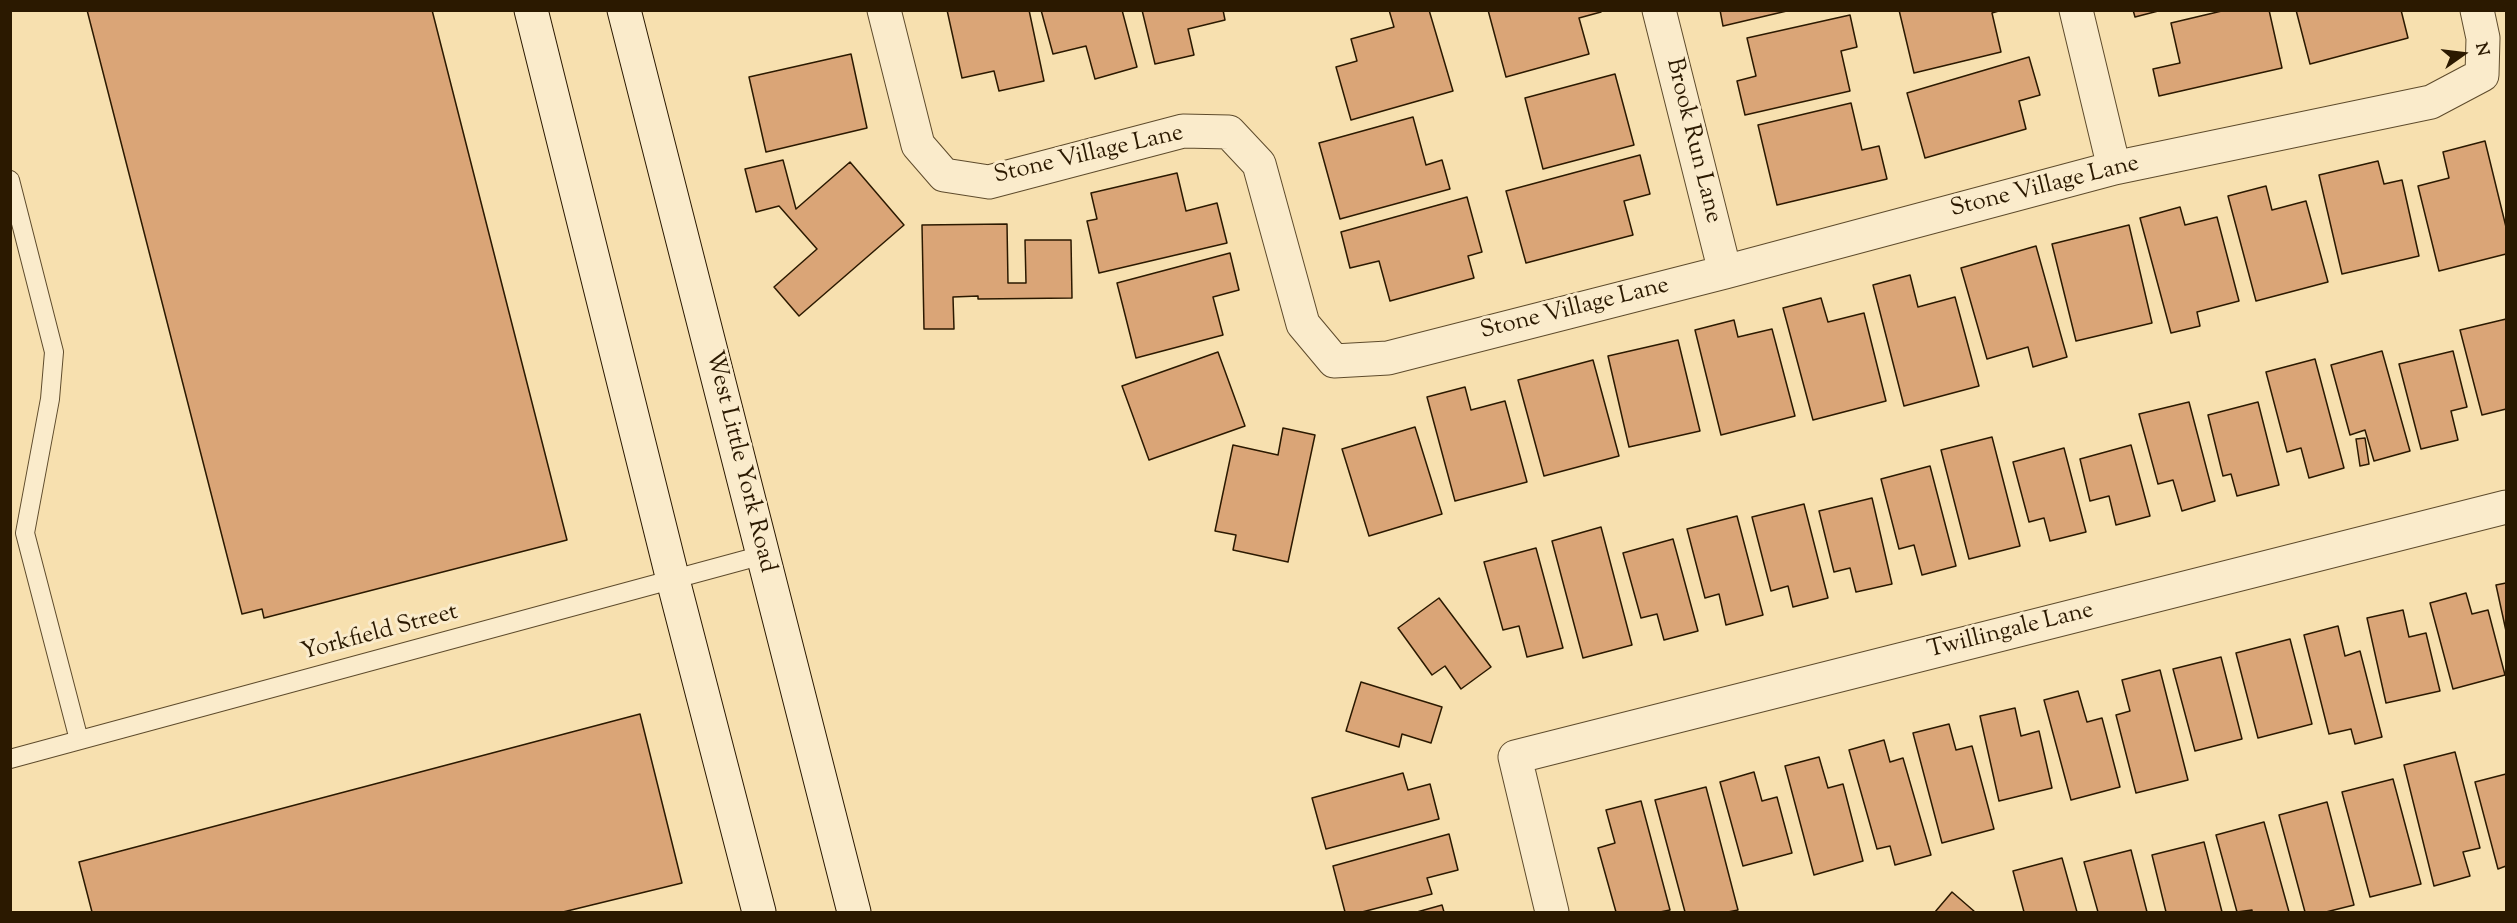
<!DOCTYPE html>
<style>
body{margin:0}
#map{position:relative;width:2517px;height:923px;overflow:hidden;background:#f7e0af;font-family:"Sorts Mill Goudy",serif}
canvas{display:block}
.frame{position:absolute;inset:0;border:12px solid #2b1900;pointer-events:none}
.north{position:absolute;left:2433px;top:24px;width:60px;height:60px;-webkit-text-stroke:4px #faebcb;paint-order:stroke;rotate:76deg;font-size:16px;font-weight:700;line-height:24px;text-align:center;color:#2b1900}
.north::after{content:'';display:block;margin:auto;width:21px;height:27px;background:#2b1900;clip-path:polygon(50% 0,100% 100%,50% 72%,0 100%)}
</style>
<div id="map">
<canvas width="2517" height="923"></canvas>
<div class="frame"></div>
<div class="north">N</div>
</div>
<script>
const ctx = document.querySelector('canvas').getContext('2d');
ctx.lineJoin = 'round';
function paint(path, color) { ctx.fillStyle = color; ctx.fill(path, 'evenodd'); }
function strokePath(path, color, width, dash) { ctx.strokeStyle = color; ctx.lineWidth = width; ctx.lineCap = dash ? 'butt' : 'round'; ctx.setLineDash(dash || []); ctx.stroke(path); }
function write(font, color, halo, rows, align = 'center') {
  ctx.font = font + ' "Sorts Mill Goudy",serif'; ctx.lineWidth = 6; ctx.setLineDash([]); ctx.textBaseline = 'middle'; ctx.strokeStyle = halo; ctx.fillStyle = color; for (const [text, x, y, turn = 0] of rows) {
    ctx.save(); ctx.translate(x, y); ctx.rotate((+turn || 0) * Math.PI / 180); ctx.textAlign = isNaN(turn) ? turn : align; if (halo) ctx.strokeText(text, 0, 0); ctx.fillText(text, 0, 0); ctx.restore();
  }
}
const building = new Path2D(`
 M 87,10 L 432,10 L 567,540 L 264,618 L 262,609 L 242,614 Z
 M 947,10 L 1029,10 L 1044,81 L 999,91 L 994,71 L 962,78 Z
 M 1041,10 L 1122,10 L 1137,67 L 1095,79 L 1086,46 L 1053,54 Z
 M 1142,10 L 1223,10 L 1225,20 L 1188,29 L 1194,55 L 1155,64 Z
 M 1389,10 L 1429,10 L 1453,91 L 1351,120 L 1336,67 L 1357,61 L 1351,39 L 1394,27 Z
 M 1488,10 L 1601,10 L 1601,12 L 1579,18 L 1589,54 L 1506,77 Z
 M 1720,10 L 1791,10 L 1723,26 Z
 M 1899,10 L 2002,10 L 1992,13 L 2001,52 L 1914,73 Z
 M 2133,10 L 2162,10 L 2135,17 Z
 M 2226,10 L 2269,10 L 2282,68 L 2159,96 L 2153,69 L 2180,63 L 2171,23 Z
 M 2296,10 L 2401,10 L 2408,38 L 2310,64 Z
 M 1850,15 L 1857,47 L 1841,51 L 1850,91 L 1745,115 L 1737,81 L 1756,76 L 1747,38 Z
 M 851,54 L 867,128 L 766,152 L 749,77 Z
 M 2029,57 L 2040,95 L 2019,101 L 2026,129 L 1925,158 L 1907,93 Z
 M 1615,74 L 1634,145 L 1543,169 L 1525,98 Z
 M 1851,103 L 1862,150 L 1879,146 L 1887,179 L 1777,205 L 1758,125 Z
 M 1413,117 L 1426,165 L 1442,160 L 1450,189 L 1340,219 L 1319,143 Z
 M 2485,141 L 2506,227 L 2506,254 L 2439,271 L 2418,186 L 2449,178 L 2443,152 Z
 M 1640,155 L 1650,194 L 1624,201 L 1633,235 L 1526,263 L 1506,191 Z
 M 783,160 L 796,209 L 850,162 L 904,225 L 799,316 L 774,287 L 817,249 L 779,206 L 756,212 L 745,169 Z
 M 2378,161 L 2384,184 L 2402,180 L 2419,256 L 2342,274 L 2319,175 Z
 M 1177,173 L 1186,211 L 1217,203 L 1227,243 L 1099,273 L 1087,221 L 1097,219 L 1091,193 Z
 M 2266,186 L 2272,210 L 2306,201 L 2328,282 L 2256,301 L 2228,196 Z
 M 1467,197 L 1482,252 L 1468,256 L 1474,278 L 1390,301 L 1379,261 L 1350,268 L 1341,232 Z
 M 2180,207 L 2185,225 L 2217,217 L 2239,301 L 2197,312 L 2200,326 L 2171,333 L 2140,218 Z
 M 1007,224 L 1008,283 L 1026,283 L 1025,240 L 1071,240 L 1072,298 L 978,299 L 978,296 L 953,297 L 954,329 L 924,329 L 922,225 Z
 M 2129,225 L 2152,323 L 2076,341 L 2052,244 Z
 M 2036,246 L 2067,357 L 2033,367 L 2028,347 L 1987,359 L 1961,268 Z
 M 1230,253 L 1239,290 L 1213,297 L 1223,335 L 1136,358 L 1117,283 Z
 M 1910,275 L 1918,307 L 1955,297 L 1979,386 L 1904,406 L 1873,285 Z
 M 1821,298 L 1828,322 L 1864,313 L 1886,401 L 1813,420 L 1783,308 Z
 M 2506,319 L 2506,409 L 2482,415 L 2460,330 Z
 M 1734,320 L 1738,337 L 1772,329 L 1795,416 L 1721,435 L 1695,330 Z
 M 1678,340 L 1700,431 L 1629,447 L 1608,356 Z
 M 2382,351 L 2410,451 L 2374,461 L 2365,430 L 2350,435 L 2331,365 Z
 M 2453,351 L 2467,407 L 2451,411 L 2458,440 L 2421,449 L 2399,364 Z
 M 1218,352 L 1245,426 L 1149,460 L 1122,386 Z
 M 2315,359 L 2344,468 L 2309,478 L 2301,448 L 2287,452 L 2266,372 Z
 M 1593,360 L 1619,456 L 1544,476 L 1518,380 Z
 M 1465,387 L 1471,410 L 1505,401 L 1527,482 L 1455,501 L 1427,397 Z
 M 2189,402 L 2215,501 L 2182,511 L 2173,480 L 2158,484 L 2139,414 Z
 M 2258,402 L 2279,485 L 2237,496 L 2231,474 L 2223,476 L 2208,415 Z
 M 1415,427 L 1442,514 L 1369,536 L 1342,449 Z
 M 1283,428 L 1315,435 L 1288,562 L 1233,550 L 1236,535 L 1215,531 L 1233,445 L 1278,455 Z
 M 1992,437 L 2020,546 L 1969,559 L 1941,450 Z
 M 2365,438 L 2369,464 L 2360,466 L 2356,439 Z
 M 2131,445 L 2150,516 L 2116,525 L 2109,496 L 2090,501 L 2080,459 Z
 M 2064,448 L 2086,532 L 2050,541 L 2044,518 L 2029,522 L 2013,462 Z
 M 1930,466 L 1956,566 L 1922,575 L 1914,545 L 1899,549 L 1881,479 Z
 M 1872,498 L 1892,584 L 1856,592 L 1850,568 L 1834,572 L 1819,511 Z
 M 1804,504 L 1828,598 L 1793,607 L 1788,586 L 1771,591 L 1752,517 Z
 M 1737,516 L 1763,615 L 1726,625 L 1719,594 L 1705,598 L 1687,529 Z
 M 1601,527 L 1632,645 L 1583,658 L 1552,541 Z
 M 1673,539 L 1698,631 L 1664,640 L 1657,614 L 1641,618 L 1623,553 Z
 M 1536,548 L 1563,648 L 1527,657 L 1519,626 L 1503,630 L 1484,562 Z
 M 2506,583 L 2506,631 L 2496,585 Z
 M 2466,593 L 2472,614 L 2488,610 L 2505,675 L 2453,689 L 2430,603 Z
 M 1439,598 L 1491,667 L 1461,689 L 1445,666 L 1432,675 L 1398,628 Z
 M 2403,610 L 2409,637 L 2426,633 L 2440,691 L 2386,703 L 2367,618 Z
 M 2338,626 L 2345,656 L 2360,651 L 2382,737 L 2355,744 L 2351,729 L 2329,734 L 2304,635 Z
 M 2290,639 L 2312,724 L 2258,738 L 2236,653 Z
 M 2221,657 L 2242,739 L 2195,751 L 2173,669 Z
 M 2160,670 L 2188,780 L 2136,793 L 2116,715 L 2130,711 L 2122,680 Z
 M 1361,682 L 1442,707 L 1431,743 L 1402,734 L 1399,747 L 1346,731 Z
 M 2078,691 L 2087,722 L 2102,718 L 2120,787 L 2071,800 L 2044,700 Z
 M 2015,708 L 2021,736 L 2039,731 L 2052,788 L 1999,801 L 1980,716 Z
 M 640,714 L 682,883 L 563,912 L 92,912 L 79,862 Z
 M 1949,724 L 1956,750 L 1972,746 L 1994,829 L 1942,843 L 1913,733 Z
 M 1884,740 L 1890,762 L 1903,758 L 1931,855 L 1895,865 L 1890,846 L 1877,849 L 1849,750 Z
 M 2455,752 L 2480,848 L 2463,852 L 2470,876 L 2434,886 L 2404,765 Z
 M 1819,757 L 1828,788 L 1843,784 L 1863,861 L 1814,875 L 1785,766 Z
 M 1754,772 L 1762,801 L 1777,797 L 1792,853 L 1743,866 L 1720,782 Z
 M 1403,773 L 1408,790 L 1430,784 L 1439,819 L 1326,849 L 1312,798 Z
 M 2506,774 L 2506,866 L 2498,869 L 2475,782 Z
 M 2393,779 L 2421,884 L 2370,897 L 2342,792 Z
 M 1706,787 L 1738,910 L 1728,912 L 1685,912 L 1655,800 Z
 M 1641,801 L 1670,910 L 1660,912 L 1616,912 L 1598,848 L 1615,843 L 1606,810 Z
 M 2327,802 L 2354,905 L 2326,912 L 2305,912 L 2279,815 Z
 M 2264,822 L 2289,912 L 2252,912 L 2252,910 L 2237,912 L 2216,835 Z
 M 1449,834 L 1458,870 L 1427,878 L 1432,894 L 1362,912 L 1345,912 L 1333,866 Z
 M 2204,842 L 2222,912 L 2166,912 L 2152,855 Z
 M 2131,850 L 2147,912 L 2098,912 L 2084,862 Z
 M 2062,858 L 2077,912 L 2024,912 L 2013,871 Z
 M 1952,892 L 1975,912 L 1935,912 Z
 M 1442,905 L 1444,912 L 1417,912 Z`);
const lane = new Path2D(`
 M 10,180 L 54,352 L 50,399 L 25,533 L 79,740
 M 10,759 L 763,555`);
const street = new Path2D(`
 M 884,10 L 918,145 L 944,175 L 989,182 L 1183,131 L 1229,132 L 1259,164 L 1303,324 L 1334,361 L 1388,358 L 1725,272 L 2114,168 L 2431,102 L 2482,75 L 2483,38 L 2477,10
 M 1659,10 L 1725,272
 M 2076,10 L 2114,168
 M 1552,912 L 1515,757 L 2506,507`);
const secondary = new Path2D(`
 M 531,10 L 673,580 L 759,912
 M 624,10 L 854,912`);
const streetNames = [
 ["Brook Run Lane",1692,141,76],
 ["Stone Village Lane",1089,156,-13],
 ["Stone Village Lane",2045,188,-14],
 ["Stone Village Lane",1575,310,-14],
 ["West Little York Road",739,462,76],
 ["Twillingale Lane",2011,632,-14],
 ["Yorkfield Street",380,634,-15]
];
paint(building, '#daa577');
strokePath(building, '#2b1900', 1.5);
strokePath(lane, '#5e4b2c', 20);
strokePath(street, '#5e4b2c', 35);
strokePath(secondary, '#2b1900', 35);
strokePath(lane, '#faebcb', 18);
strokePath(street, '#faebcb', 33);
strokePath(secondary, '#faebcb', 33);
write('24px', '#2b1900', '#faebcb', streetNames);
</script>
